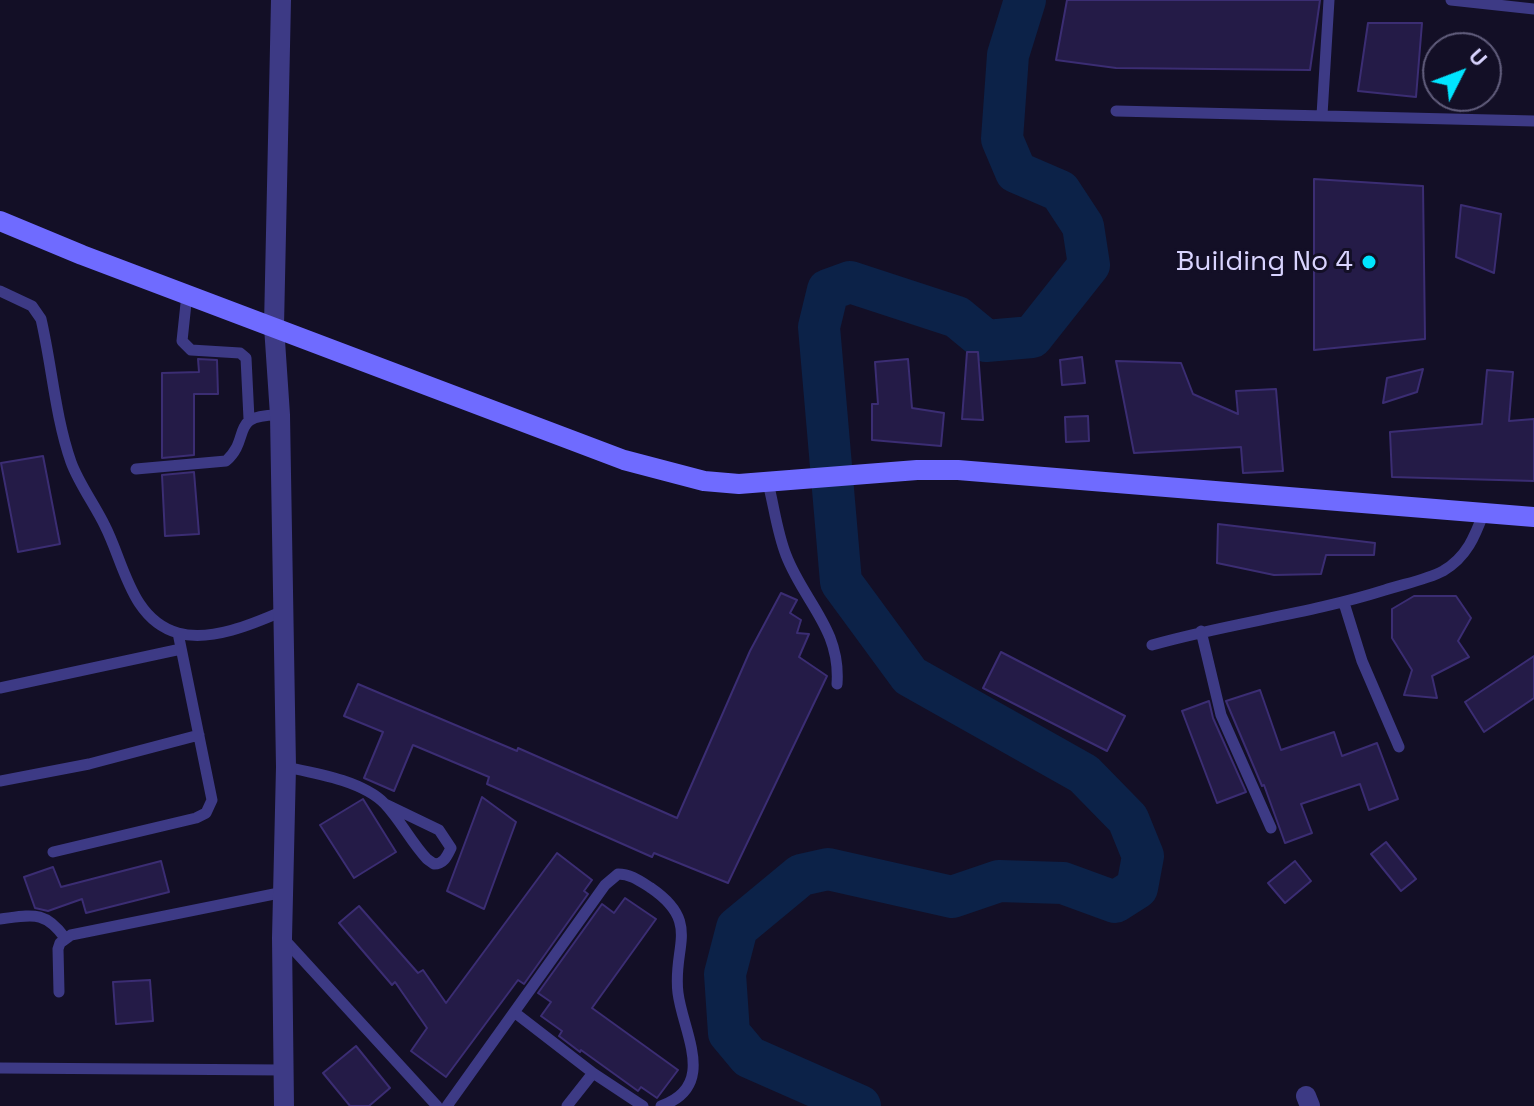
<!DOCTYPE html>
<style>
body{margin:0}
#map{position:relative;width:1534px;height:1106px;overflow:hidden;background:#130f26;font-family:"Space Grotesk",sans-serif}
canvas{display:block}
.north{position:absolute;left:1422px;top:32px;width:80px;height:80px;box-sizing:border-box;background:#130f26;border:2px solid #625e7d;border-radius:50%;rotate:48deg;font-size:22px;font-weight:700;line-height:32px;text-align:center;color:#d9d4ff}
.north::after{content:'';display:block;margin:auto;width:28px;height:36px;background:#00e5ff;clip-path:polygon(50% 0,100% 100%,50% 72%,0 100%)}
</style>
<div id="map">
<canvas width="1534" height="1106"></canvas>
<div class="north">U</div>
</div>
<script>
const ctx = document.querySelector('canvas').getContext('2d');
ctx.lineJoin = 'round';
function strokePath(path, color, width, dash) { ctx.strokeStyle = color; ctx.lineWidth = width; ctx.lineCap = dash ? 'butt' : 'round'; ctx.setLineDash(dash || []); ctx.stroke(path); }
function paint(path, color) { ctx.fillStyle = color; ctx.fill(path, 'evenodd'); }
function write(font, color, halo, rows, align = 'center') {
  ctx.font = font + ' "Space Grotesk",sans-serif'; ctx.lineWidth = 6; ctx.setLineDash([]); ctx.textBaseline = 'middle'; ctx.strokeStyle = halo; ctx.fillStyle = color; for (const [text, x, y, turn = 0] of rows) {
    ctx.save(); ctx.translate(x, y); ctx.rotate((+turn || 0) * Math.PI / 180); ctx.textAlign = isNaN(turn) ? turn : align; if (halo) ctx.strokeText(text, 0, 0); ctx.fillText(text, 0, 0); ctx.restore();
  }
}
const river = new Path2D(`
 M 860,1106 L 749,1057 L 729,1033 L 725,974 L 737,928 L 801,875 L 828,869 L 952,897 L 999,881 L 1063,883 L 1115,902 L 1137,888 L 1143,856 L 1128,819 L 1084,774 L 910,676 L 841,582 L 819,327 L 828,290 L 850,282 L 957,317 L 986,341 L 1032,337 L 1089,265 L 1083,226 L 1060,191 L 1016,172 L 1002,139 L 1008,55 L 1025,0`);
const building = new Path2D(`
 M 1067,0 L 1320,0 L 1310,70 L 1116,68 L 1056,60 Z
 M 1368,23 L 1422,23 L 1416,97 L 1358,91 Z
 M 1314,179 L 1423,186 L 1425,339 L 1314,350 Z
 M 1461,205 L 1501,214 L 1494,273 L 1456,257 Z
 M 967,352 L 978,352 L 983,420 L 962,419 Z
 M 1082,357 L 1085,383 L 1062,385 L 1060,360 Z
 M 198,359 L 217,360 L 218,394 L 194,394 L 194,455 L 162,458 L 162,373 L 199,372 Z
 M 908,359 L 912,408 L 944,413 L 941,446 L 872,440 L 872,404 L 878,404 L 875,362 Z
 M 1116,361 L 1181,363 L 1193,394 L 1238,414 L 1236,391 L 1276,389 L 1283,471 L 1243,473 L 1241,447 L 1134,453 Z
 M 1423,369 L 1417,392 L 1383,403 L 1387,378 Z
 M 1487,370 L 1513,372 L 1509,421 L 1534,419 L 1534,481 L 1392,477 L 1390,432 L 1482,424 Z
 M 1088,416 L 1089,441 L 1066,442 L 1065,417 Z
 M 43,456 L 60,544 L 18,552 L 1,463 Z
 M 194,472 L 199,534 L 165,536 L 162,475 Z
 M 1218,524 L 1375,543 L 1374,555 L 1326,555 L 1321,574 L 1274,575 L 1217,563 Z
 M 781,593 L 797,600 L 790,613 L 801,620 L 797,633 L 809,634 L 799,657 L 827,676 L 728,883 L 654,853 L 652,857 L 487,784 L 489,777 L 413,745 L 394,791 L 364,778 L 383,732 L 344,716 L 358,684 L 517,751 L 518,748 L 677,818 L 750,651 Z
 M 1414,596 L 1456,596 L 1471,618 L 1458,641 L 1469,657 L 1432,676 L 1437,698 L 1404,695 L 1412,670 L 1392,638 L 1392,609 Z
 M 1001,652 L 1125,716 L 1107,751 L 983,688 Z
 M 1534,656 L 1534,698 L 1484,732 L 1465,702 Z
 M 1260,690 L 1281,750 L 1334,732 L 1342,756 L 1377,743 L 1398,799 L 1369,810 L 1360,784 L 1301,804 L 1312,833 L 1285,843 L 1264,785 L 1262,786 L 1226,701 Z
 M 1209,701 L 1213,718 L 1246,792 L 1217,803 L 1182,711 Z
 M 482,797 L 516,822 L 484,909 L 447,891 Z
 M 363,799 L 396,852 L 354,878 L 320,825 Z
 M 1386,842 L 1416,879 L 1401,891 L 1371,854 Z
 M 557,853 L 592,880 L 584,891 L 588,894 L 524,984 L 518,980 L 446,1077 L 411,1051 L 427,1028 L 395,982 L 392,985 L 339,923 L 359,906 L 418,973 L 423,970 L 446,1003 Z
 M 161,861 L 169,892 L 86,913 L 82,899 L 48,911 L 35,908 L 24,877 L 53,867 L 61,887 Z
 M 1295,861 L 1311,881 L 1285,903 L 1268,883 Z
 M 625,898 L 656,919 L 592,1008 L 678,1070 L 657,1098 L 641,1087 L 638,1091 L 581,1050 L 580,1052 L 559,1036 L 562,1031 L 541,1016 L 551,1002 L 538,993 L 602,904 L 614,913 Z
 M 150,980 L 153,1021 L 116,1024 L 113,982 Z
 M 356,1046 L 390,1088 L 369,1106 L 350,1106 L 323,1073 Z`);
const lane = new Path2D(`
 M 1451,0 L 1534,9
 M 1116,111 L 1534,121
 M 1322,115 L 1329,0
 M 0,291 L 32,306 L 41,319 C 52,366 55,416 71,462 C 79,484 95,505 105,526 C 124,563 131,620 178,633 C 211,642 253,624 283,611
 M 187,294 L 182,341 L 191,350 L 240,353 L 246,358 L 249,419
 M 136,469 L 226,461 C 252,438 228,414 280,415
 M 768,483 C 774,506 777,532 786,555 C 804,602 841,629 837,684
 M 1344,603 L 1362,661 L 1399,747
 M 1201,631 L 1221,715 L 1271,828
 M 1152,645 C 1229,623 1309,614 1385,590 C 1403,584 1426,580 1443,571 C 1467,557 1475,536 1484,512
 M 0,688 L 181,649
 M 286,767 C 315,773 363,781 385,804 C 401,821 411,842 427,859 L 434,864 C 444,864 447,856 451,848 L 439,830 L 385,804
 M 0,781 L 89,764 L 199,735
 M 53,852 L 196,818 L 206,813 L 212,800 L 178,633
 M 0,919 C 32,915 45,910 65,938
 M 283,938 L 437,1106
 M 59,992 L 58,949 L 60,943 L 71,935 L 284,892
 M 514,1012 L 593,1073 L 643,1106
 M 0,1068 L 283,1070
 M 447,1106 L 605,885 L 618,874 C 631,874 640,881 651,888 C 702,923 672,947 678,993 C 683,1033 718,1086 661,1106
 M 567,1106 L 593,1073`);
const street = new Path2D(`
 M 281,0 L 274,326 L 280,415 L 286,767 L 282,938 L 284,1106
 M 1306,1096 L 1310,1106`);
const secondary = new Path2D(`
 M 0,221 L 82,255 L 624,460 L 704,481 L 739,484 L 917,470 L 958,470 L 1534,517`);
const markers = [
 [1369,262,8,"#00e5ff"]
];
const poiNames = [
 ["Building No 4",1353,262]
];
strokePath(river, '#0c2248', 42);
paint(building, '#241b47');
strokePath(building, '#3b2d73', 2);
strokePath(lane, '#3d3a85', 11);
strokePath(street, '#3d3a85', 20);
strokePath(secondary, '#6f6bff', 20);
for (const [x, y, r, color] of markers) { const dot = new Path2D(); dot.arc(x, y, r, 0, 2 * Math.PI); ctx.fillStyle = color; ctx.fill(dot); strokePath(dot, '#130f26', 3); }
write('28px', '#d9d4ff', '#130f26', poiNames, 'right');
</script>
